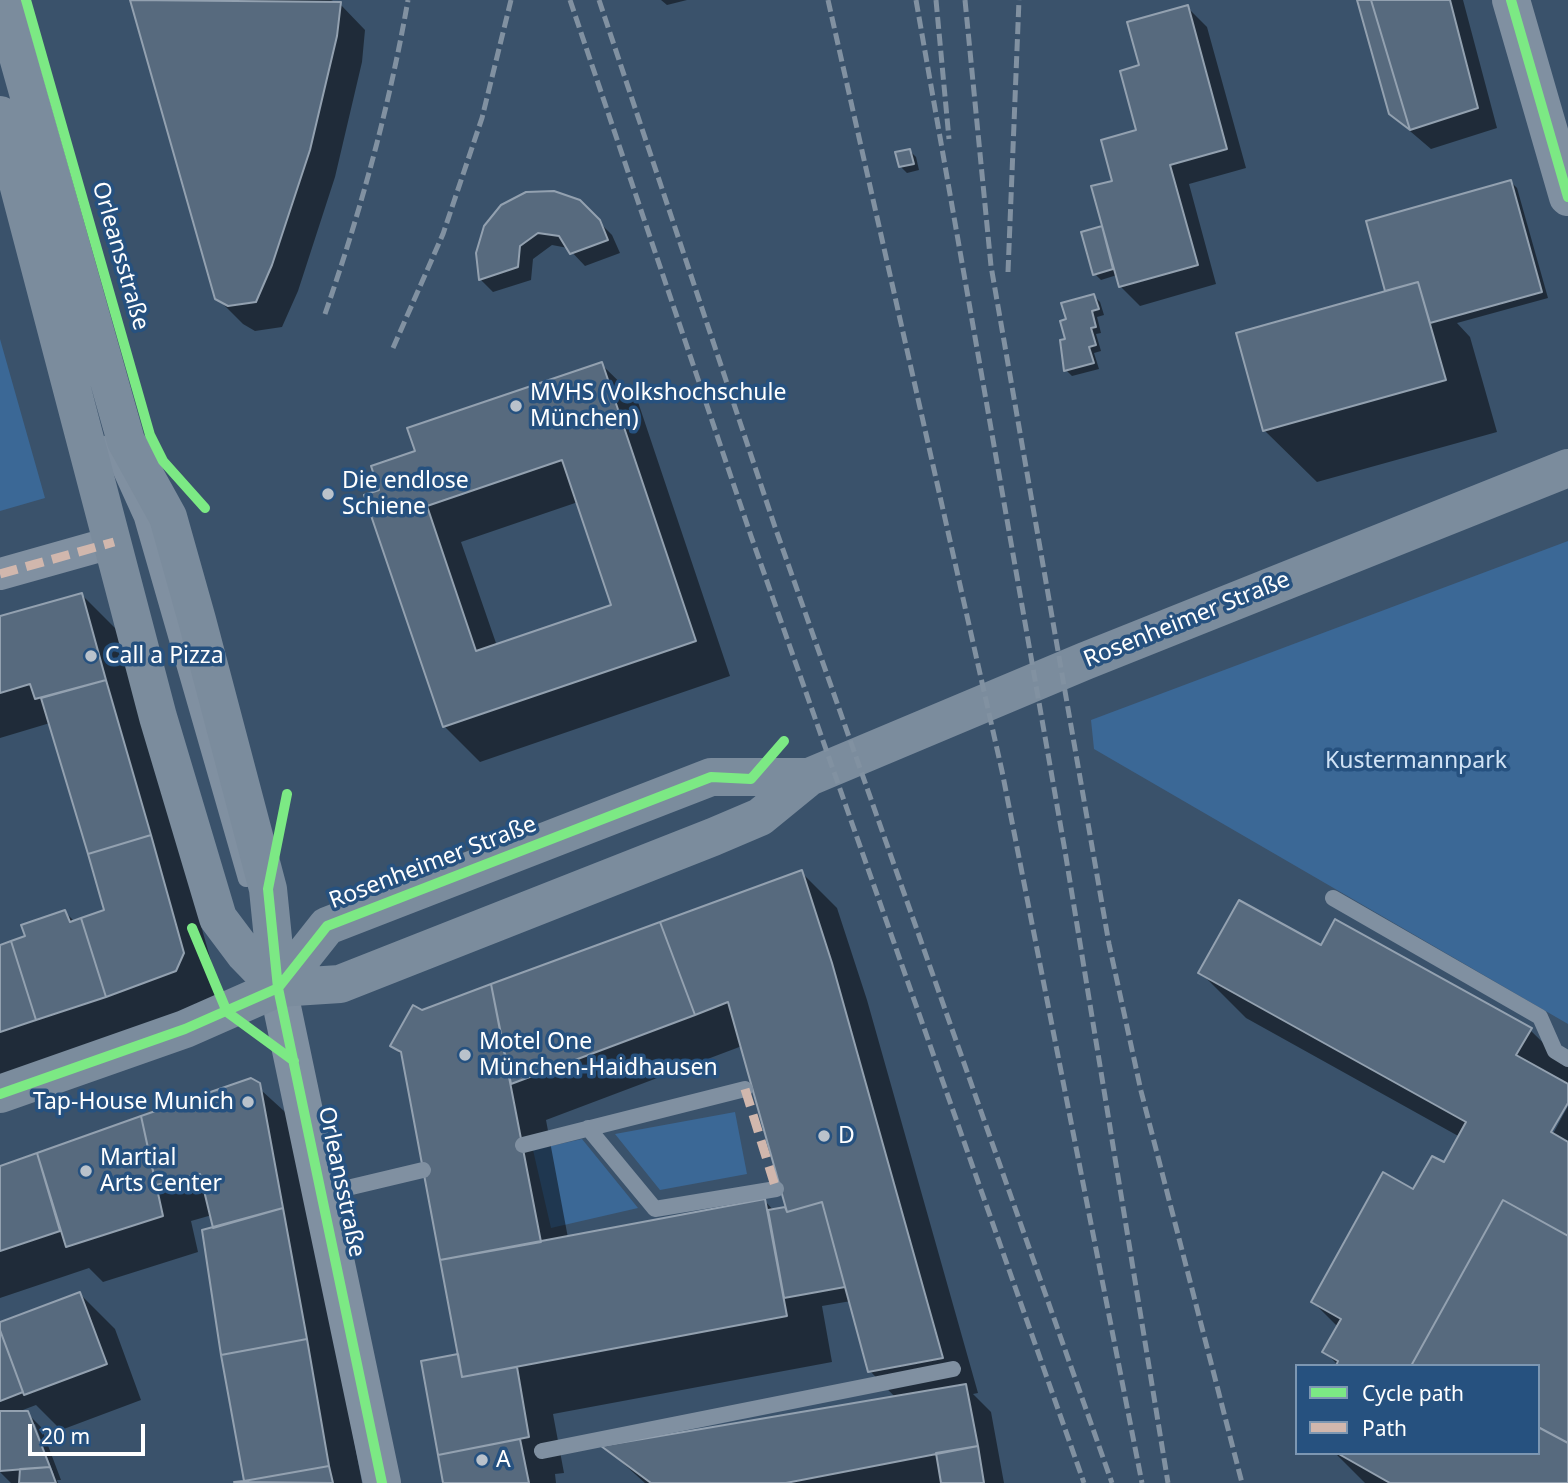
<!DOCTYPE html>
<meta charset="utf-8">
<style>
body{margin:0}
#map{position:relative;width:1568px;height:1483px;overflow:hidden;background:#3a526b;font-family:"Noto Sans",sans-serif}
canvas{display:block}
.legend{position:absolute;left:1295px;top:1364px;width:245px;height:91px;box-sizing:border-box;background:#26517f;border:2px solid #7d97b2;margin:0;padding:9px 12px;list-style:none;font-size:21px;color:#fff}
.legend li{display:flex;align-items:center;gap:14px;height:35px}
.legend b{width:35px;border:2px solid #7d97b2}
.scale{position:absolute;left:28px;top:1424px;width:117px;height:32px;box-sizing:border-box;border:4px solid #fff;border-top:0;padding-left:9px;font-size:21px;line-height:24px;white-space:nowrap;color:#fff;-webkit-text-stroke:5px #26517f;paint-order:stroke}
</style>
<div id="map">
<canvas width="1568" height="1483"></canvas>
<ul class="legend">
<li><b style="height:9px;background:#7ce984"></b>Cycle path</li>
<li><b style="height:9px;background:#d1b7ad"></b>Path</li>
</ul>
<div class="scale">20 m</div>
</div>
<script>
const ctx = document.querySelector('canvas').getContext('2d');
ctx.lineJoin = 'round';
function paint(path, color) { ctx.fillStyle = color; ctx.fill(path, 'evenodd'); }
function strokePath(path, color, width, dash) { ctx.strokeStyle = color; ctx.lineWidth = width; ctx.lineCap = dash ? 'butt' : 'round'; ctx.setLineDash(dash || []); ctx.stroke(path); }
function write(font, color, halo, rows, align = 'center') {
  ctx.font = font + ' "Noto Sans",sans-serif'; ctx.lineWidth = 7; ctx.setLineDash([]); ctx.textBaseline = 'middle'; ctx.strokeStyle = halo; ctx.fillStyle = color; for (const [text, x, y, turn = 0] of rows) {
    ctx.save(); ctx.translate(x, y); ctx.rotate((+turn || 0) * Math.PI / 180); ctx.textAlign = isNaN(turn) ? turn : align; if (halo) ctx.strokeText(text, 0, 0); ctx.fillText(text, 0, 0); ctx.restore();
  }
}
const green = new Path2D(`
 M 0,339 L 45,498 L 0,511 Z
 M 1568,541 L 1568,1024 L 1094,749 L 1091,720 Z
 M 735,1112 L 747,1174 L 660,1190 L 615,1134 Z
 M 582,1139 L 638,1208 L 551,1228 L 533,1150 Z`);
const shadow = new Path2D(`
 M 132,0 L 331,0 L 340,4 L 365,30 L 362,62 L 335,177 L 298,291 L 282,327 L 255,331 L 243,324 L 217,298 Z
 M 661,0 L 687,0 L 667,5 Z
 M 1358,0 L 1463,0 L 1497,128 L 1431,149 L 1397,120 Z
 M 1187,7 L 1207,27 L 1246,168 L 1189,184 L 1216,284 L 1140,306 L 1120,286 L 1117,275 L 1101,280 L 1095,274 L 1083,233 L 1104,228 L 1114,182 L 1138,131 L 1141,66 Z
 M 909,150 L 916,157 L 919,170 L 907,173 L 901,167 Z
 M 1511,182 L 1517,188 L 1548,298 L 1457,323 L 1470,337 L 1497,432 L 1317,482 L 1264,430 L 1389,292 L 1387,290 Z
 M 579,202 L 612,235 L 620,253 L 585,266 L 568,248 L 552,245 L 533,259 L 531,280 L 493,292 L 480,279 L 477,253 Z
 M 1094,296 L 1100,302 L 1104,315 L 1097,317 L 1101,333 L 1096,334 L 1101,351 L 1094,353 L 1099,369 L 1072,376 L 1066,370 L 1068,321 Z
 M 601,364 L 637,399 L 730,676 L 480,762 L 444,726 L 382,491 L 417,452 ZM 578,502 L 613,606 L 497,646 L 461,542 Z
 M 82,595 L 117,630 L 219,989 L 211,1007 L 0,1079 L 0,946 L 27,937 L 65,912 L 75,922 L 107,911 L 50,723 L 0,738 L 0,618 Z
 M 801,872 L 837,908 L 867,1000 L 978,1393 L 973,1394 L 991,1412 L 1004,1483 L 645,1483 L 605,1447 L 896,1398 L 870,1371 L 851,1301 L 822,1306 L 832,1362 L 553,1414 L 564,1473 L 555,1474 L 556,1483 L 445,1483 L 423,1362 L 460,1355 L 404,1057 L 392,1046 L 422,1012 ZM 742,1046 L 789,1213 L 784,1209 L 774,1211 L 765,1201 L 568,1238 L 546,1120 Z
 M 1322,947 L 1530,1030 L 1568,1067 L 1568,1103 L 1546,1139 L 1549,1141 L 1568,1106 L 1568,1483 L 1365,1483 L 1335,1453 L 1538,1453 L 1538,1366 L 1338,1365 L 1325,1352 L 1338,1327 L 1313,1302 L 1414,1192 L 1445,1165 L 1460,1137 L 1246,1018 L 1200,972 Z
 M 250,1080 L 295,1121 L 362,1483 L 246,1483 L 204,1231 L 215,1229 L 212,1215 L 191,1221 L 198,1252 L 103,1282 L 89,1268 L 0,1298 L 0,1167 Z
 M 80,1294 L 115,1329 L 141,1400 L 61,1430 L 36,1405 L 15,1413 L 27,1413 L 41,1427 L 61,1480 L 57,1480 L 58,1483 L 11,1483 L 0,1472 L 0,1323 ZM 31,1424 L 35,1424 L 54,1475 L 51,1476 Z`);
const building = new Path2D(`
 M 130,0 L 341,2 L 337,36 L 310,150 L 272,265 L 256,302 L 228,306 L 215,299 Z
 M 1357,0 L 1371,0 L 1410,130 L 1389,114 Z
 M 1371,0 L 1450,0 L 1478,108 L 1410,130 Z
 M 1188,5 L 1227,149 L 1170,165 L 1198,265 L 1119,287 L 1091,186 L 1112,181 L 1101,140 L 1136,130 L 1120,71 L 1139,65 L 1127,22 Z
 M 910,149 L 914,164 L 899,167 L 895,152 Z
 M 1511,180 L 1542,292 L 1430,323 L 1418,282 L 1385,291 L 1366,221 Z
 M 554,191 L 580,200 L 600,220 L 608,240 L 570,254 L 559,236 L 538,233 L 520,246 L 518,267 L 479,280 L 476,253 L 484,226 L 501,205 L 526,192 Z
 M 1102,226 L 1113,269 L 1093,275 L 1081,232 Z
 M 1418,282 L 1446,380 L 1263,431 L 1236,333 Z
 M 1094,294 L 1099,309 L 1092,311 L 1096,327 L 1091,328 L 1096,345 L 1089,347 L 1094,363 L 1064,371 L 1060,340 L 1065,339 L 1060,321 L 1066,319 L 1061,303 Z
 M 602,362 L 696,641 L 443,727 L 364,495 L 379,490 L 371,466 L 415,451 L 407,428 ZM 562,460 L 611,605 L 476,651 L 427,506 Z
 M 82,593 L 106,680 L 35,699 L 30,684 L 0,693 L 0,616 Z
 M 106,680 L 151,835 L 88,854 L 41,698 Z
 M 151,835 L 184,953 L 176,971 L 106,997 L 81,918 L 104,910 L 88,854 Z
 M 802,870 L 832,963 L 943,1358 L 868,1372 L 822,1202 L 787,1212 L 728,1002 L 695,1015 L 660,922 Z
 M 1239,900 L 1321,945 L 1335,919 L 1532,1028 L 1516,1055 L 1568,1084 L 1568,1103 L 1551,1132 L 1568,1142 L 1568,1236 L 1503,1200 L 1411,1366 L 1336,1366 L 1338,1361 L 1322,1352 L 1341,1319 L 1311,1302 L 1383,1172 L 1413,1189 L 1432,1156 L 1444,1162 L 1466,1122 L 1198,973 Z
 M 65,910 L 70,922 L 81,918 L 106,997 L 36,1020 L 11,941 L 25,936 L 21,925 Z
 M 660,922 L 695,1015 L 511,1084 L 491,984 Z
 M 11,941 L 36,1020 L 0,1032 L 0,945 Z
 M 491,984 L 541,1242 L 440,1260 L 401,1052 L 390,1046 L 413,1005 L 422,1010 Z
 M 251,1078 L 260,1083 L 283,1208 L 213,1228 L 200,1174 L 156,1185 L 141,1116 Z
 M 141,1116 L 163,1216 L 66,1247 L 37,1153 Z
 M 37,1153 L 60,1231 L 0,1251 L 0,1166 Z
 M 765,1199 L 787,1316 L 462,1377 L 440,1260 Z
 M 1503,1200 L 1568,1236 L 1568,1443 L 1538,1427 L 1538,1366 L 1411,1366 Z
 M 822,1202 L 845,1287 L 784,1298 L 768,1210 L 785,1207 L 787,1212 Z
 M 283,1208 L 307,1339 L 221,1355 L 202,1230 Z
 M 80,1292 L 107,1364 L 24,1395 L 0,1330 L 0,1322 Z
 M 0,1330 L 23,1392 L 0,1401 Z
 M 307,1339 L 329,1466 L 244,1481 L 221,1355 Z
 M 458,1354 L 462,1377 L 517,1367 L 529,1437 L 438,1455 L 421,1361 Z
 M 966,1384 L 978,1446 L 786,1483 L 651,1483 L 601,1446 Z
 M 0,1411 L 28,1411 L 50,1467 L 0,1471 Z
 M 1538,1427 L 1568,1443 L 1568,1483 L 1390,1483 L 1337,1453 L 1538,1453 Z
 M 520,1439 L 529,1483 L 443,1483 L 438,1455 Z
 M 978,1446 L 984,1483 L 941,1483 L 936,1453 Z
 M 329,1466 L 333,1483 L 234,1482 L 244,1481 Z
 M 50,1467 L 56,1483 L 19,1483 L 20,1469 Z`);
const service = new Path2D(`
 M 108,443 L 142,518 L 246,879
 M 1333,898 L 1540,1017 L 1555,1051 L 1568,1059
 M 588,1128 L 655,1209 L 776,1189
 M 523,1145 L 745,1089
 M 322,1194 L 423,1170
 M 542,1451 L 953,1369`);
const minor = new Path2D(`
 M 0,574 L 114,542`);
const tertiary = new Path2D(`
 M 1511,0 L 1568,197
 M 278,988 L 382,1483`);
const secondary = new Path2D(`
 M 2,0 L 126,441 L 168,517 L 197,620 L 268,889 L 278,988
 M 0,115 L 158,717 L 218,918 L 245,954 L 278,988
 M 278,988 L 327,926 L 711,777 L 809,777
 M 0,1094 L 185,1029 L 278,988 L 340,984 L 713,837 L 760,817 L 809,777 L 1085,661 L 1568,468`);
const rail = new Path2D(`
 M 570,0 L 751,536 L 1084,1483
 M 599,0 L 775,527 L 1112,1483
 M 828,0 L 1002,771 L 1142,1483
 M 916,0 L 1065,851 L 1168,1483
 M 936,0 L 949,139
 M 965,0 L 991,266 L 1109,944 L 1141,1091 L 1242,1483
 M 1008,272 L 1019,0
 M 325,314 C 361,210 389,108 408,0
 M 393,348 L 443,234 L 482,118 L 511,0`);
const quiet = new Path2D(`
 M 0,574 L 114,542
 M 745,1089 L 776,1189`);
const cycleway = new Path2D(`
 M 26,0 L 150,435 L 163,461 L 205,508
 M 1511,0 L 1568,197
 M 287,794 L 268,889 L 278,988 L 382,1483
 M 192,928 L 227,1012 L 294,1061
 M 0,1094 L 185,1029 L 278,988 L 327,926 L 711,777 L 751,779 L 784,741`);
const markers = [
 [516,406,7,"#bac2cb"],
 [328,494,7,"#bac2cb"],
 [91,656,7,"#bac2cb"],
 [465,1055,7,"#bac2cb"],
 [248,1102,7,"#bac2cb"],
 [824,1136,7,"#bac2cb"],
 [86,1171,7,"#bac2cb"],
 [482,1460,7,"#bac2cb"]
];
const streetNames = [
 ["Orleansstraße",120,256,74],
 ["Rosenheimer Straße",1187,620,-22],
 ["Rosenheimer Straße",433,863,-21],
 ["Orleansstraße",341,1182,78]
];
const poiNames = [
 ["MVHS (Volkshochschule",530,393],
 ["München)",530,419],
 ["Die endlose",342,481],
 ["Schiene",342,507],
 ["Call a Pizza",105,656],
 ["Motel One",479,1042],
 ["München-Haidhausen",479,1068],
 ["Tap-House Munich",234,1102,"right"],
 ["D",838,1136],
 ["Martial",100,1158],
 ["Arts Center",100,1184],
 ["A",496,1460]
];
const parkNames = [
 ["Kustermannpark",1416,761]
];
paint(green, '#3b6896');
paint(shadow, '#0007');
paint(building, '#576a7e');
strokePath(building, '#93a1b0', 2);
strokePath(service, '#8090a1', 16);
strokePath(minor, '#8090a1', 32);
strokePath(tertiary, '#8090a1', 38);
strokePath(secondary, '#7b8c9d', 38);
strokePath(rail, '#8191a1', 5, [12, 5]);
strokePath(quiet, '#d1b7ad', 9, [18, 9]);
strokePath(cycleway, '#7ce984', 10);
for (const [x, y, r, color] of markers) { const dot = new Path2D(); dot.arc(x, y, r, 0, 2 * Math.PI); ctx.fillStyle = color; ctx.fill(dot); strokePath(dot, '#26517f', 2.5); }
write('23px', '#fff', '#26517f', streetNames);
write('23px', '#fff', '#26517f', poiNames, 'left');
write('23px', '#d0e2f5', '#26517f', parkNames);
</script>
